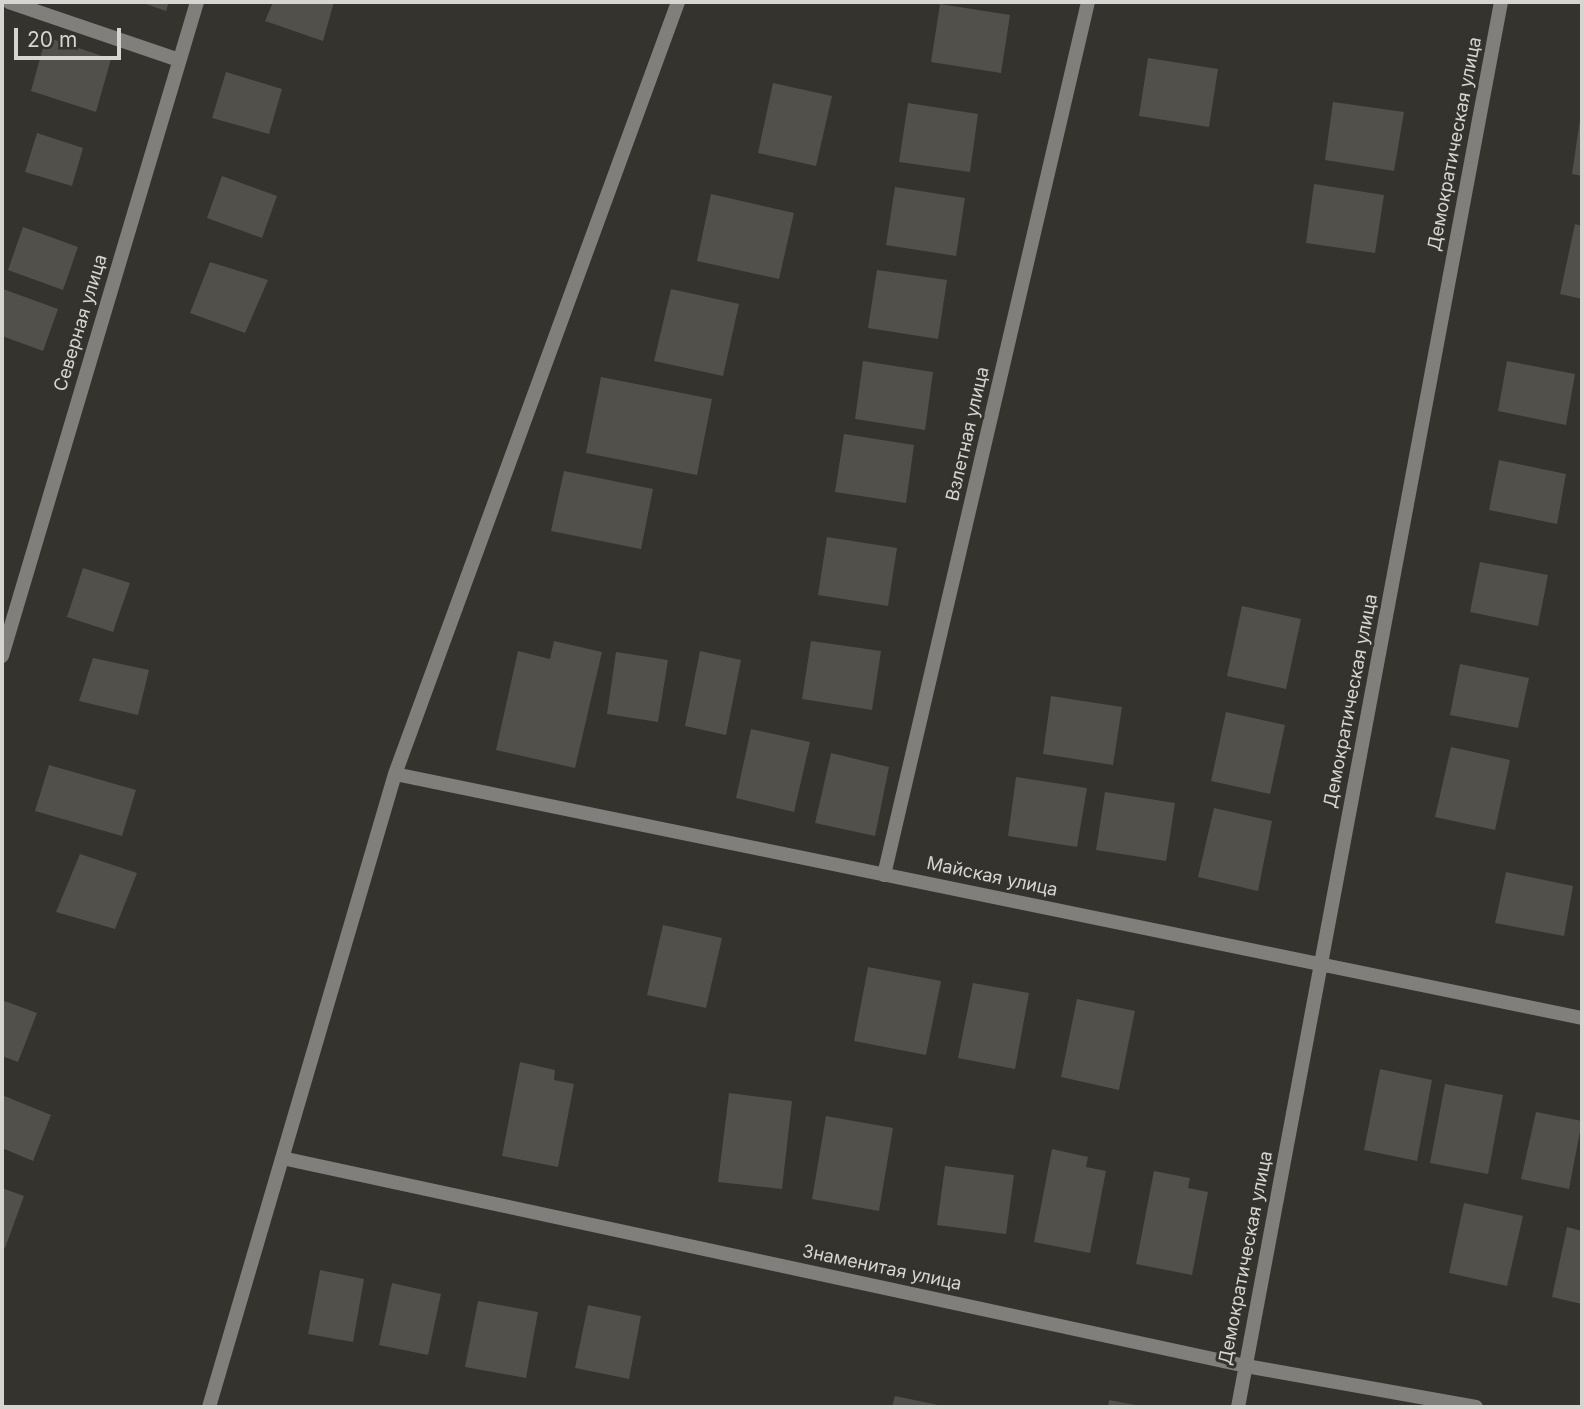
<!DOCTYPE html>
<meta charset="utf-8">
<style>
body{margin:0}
#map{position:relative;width:1584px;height:1409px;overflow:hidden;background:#34332e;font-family:Inter,sans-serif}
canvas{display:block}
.frame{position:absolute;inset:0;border:4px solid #d5d5d2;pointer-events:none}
.scale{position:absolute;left:14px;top:28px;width:107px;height:32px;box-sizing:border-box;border:4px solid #d5d5d2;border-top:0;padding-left:9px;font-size:21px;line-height:24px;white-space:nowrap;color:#d5d5d2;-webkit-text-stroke:5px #34332e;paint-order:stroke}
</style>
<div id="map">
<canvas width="1584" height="1409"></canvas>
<div class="frame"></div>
<div class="scale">20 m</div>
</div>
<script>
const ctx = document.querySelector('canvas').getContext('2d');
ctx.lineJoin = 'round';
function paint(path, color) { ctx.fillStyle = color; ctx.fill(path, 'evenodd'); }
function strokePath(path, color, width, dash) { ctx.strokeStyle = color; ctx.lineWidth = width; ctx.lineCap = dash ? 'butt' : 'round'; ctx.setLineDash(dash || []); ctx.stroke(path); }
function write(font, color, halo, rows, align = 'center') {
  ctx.font = font + ' Inter,sans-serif'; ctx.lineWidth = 6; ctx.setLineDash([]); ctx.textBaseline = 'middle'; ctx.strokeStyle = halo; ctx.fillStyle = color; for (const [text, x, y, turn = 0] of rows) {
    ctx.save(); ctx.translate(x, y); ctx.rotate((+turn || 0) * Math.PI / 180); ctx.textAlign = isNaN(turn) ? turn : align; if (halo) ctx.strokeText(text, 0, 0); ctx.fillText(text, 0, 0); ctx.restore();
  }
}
const building = new Path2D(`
 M 140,2 L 169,2 L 166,11 Z
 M 273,2 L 334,2 L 323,41 L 265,21 Z
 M 940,4 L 1010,15 L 1001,73 L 931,62 Z
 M 46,37 L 111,59 L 96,112 L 31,91 Z
 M 1148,58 L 1218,69 L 1209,127 L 1139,116 Z
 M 226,72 L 282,89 L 269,134 L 212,118 Z
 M 773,83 L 832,96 L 816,166 L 758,153 Z
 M 1333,102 L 1404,112 L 1394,171 L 1325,160 Z
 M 908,103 L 978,114 L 970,172 L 899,162 Z
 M 1581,113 L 1582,113 L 1582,176 L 1572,174 Z
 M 37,133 L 83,148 L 72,186 L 25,172 Z
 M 222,176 L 277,196 L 262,238 L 207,218 Z
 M 1314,184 L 1384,195 L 1375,253 L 1306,243 Z
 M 895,187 L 965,198 L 956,256 L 886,245 Z
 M 711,194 L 794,213 L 779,279 L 697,261 Z
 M 1575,224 L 1582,226 L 1582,299 L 1560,294 Z
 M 23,227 L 78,247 L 63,290 L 8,270 Z
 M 210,262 L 268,280 L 245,333 L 190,313 Z
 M 877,270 L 947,280 L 938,339 L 868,328 Z
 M 3,289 L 58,309 L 43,351 L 2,336 Z
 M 671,289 L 739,304 L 723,376 L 654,361 Z
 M 863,361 L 933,372 L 925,430 L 855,419 Z
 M 1507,361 L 1575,374 L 1566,425 L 1498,411 Z
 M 601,377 L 712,399 L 697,475 L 586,453 Z
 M 844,434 L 914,445 L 906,503 L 835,492 Z
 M 1499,460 L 1566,474 L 1557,524 L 1489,510 Z
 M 564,471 L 653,489 L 641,549 L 551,531 Z
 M 827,537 L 897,548 L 888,606 L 818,595 Z
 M 1480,562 L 1548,575 L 1538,626 L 1470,612 Z
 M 83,568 L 130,583 L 113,632 L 67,617 Z
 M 1242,606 L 1301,619 L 1286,689 L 1227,676 Z
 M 554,641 L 602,652 L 575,768 L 496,750 L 518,651 L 550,659 Z
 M 811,641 L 881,651 L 872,710 L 802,699 Z
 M 700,651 L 741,660 L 726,735 L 685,726 Z
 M 616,652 L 668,660 L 658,722 L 607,714 Z
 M 93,658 L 149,670 L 138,715 L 79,701 Z
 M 1460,664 L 1529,678 L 1518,728 L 1450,715 Z
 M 1051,696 L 1122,707 L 1113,765 L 1043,754 Z
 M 1226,712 L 1285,725 L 1270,794 L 1211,781 Z
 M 751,729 L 810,742 L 794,812 L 736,798 Z
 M 1451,747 L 1510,760 L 1495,830 L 1435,817 Z
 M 831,753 L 889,767 L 875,836 L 815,823 Z
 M 49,765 L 136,790 L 122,836 L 35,811 Z
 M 1016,777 L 1087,788 L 1077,847 L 1008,836 Z
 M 1105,792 L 1175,803 L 1166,861 L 1096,850 Z
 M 1214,808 L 1272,821 L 1258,891 L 1198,877 Z
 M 80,854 L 137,873 L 115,929 L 56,912 Z
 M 1506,872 L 1573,886 L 1564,936 L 1495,923 Z
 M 663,925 L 722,938 L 706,1008 L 647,995 Z
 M 868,967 L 941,981 L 926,1055 L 854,1041 Z
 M 973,983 L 1029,993 L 1015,1069 L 958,1058 Z
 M 1077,999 L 1135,1011 L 1119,1090 L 1061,1077 Z
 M 2,1000 L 37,1013 L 18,1062 L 2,1056 Z
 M 520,1062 L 555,1070 L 554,1080 L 574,1084 L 558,1167 L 502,1156 Z
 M 1380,1069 L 1432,1080 L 1417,1161 L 1364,1150 Z
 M 1445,1084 L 1503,1095 L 1488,1174 L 1430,1163 Z
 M 729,1093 L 792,1101 L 782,1189 L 718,1182 Z
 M 2,1095 L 51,1115 L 33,1161 L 2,1148 Z
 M 1536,1112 L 1582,1121 L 1569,1189 L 1521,1179 Z
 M 826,1116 L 893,1128 L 879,1211 L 812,1199 Z
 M 1052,1149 L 1088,1157 L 1086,1167 L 1106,1171 L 1090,1253 L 1034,1242 Z
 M 945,1166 L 1014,1175 L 1006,1234 L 937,1225 Z
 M 1154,1171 L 1190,1178 L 1188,1188 L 1208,1192 L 1192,1275 L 1136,1264 Z
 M 2,1188 L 24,1196 L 5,1248 L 2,1247 Z
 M 1464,1203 L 1523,1216 L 1507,1286 L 1449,1273 Z
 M 1567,1227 L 1582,1231 L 1582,1304 L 1552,1297 Z
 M 320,1270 L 364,1279 L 353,1342 L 308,1334 Z
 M 392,1283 L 441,1294 L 428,1355 L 379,1345 Z
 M 478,1301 L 538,1312 L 526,1378 L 465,1367 Z
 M 588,1305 L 641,1316 L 629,1379 L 575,1368 Z
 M 895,1396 L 943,1406 L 943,1407 L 892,1407 Z
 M 1109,1400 L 1141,1406 L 1141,1407 L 1108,1407 Z`);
const minor = new Path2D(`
 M 9,2 L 179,60
 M 2,656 L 197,2
 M 395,774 L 1582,1018
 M 884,875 L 1088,2
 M 282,1158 L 1246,1366 L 1476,1407
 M 209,1407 L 395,774 L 678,2
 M 1238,1407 L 1501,2`);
const streetNames = [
 ["Демократическая улица",1455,144,-79],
 ["Северная улица",81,323,-73],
 ["Взлетная улица",968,434,-77],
 ["Демократическая улица",1351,701,-79],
 ["Майская улица",992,877,12],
 ["Демократическая улица",1246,1258,-79],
 ["Знаменитая улица",882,1268,12]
];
paint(building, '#51504a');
strokePath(minor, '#807f7c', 14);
write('18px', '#d5d5d2', '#34332e', streetNames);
</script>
